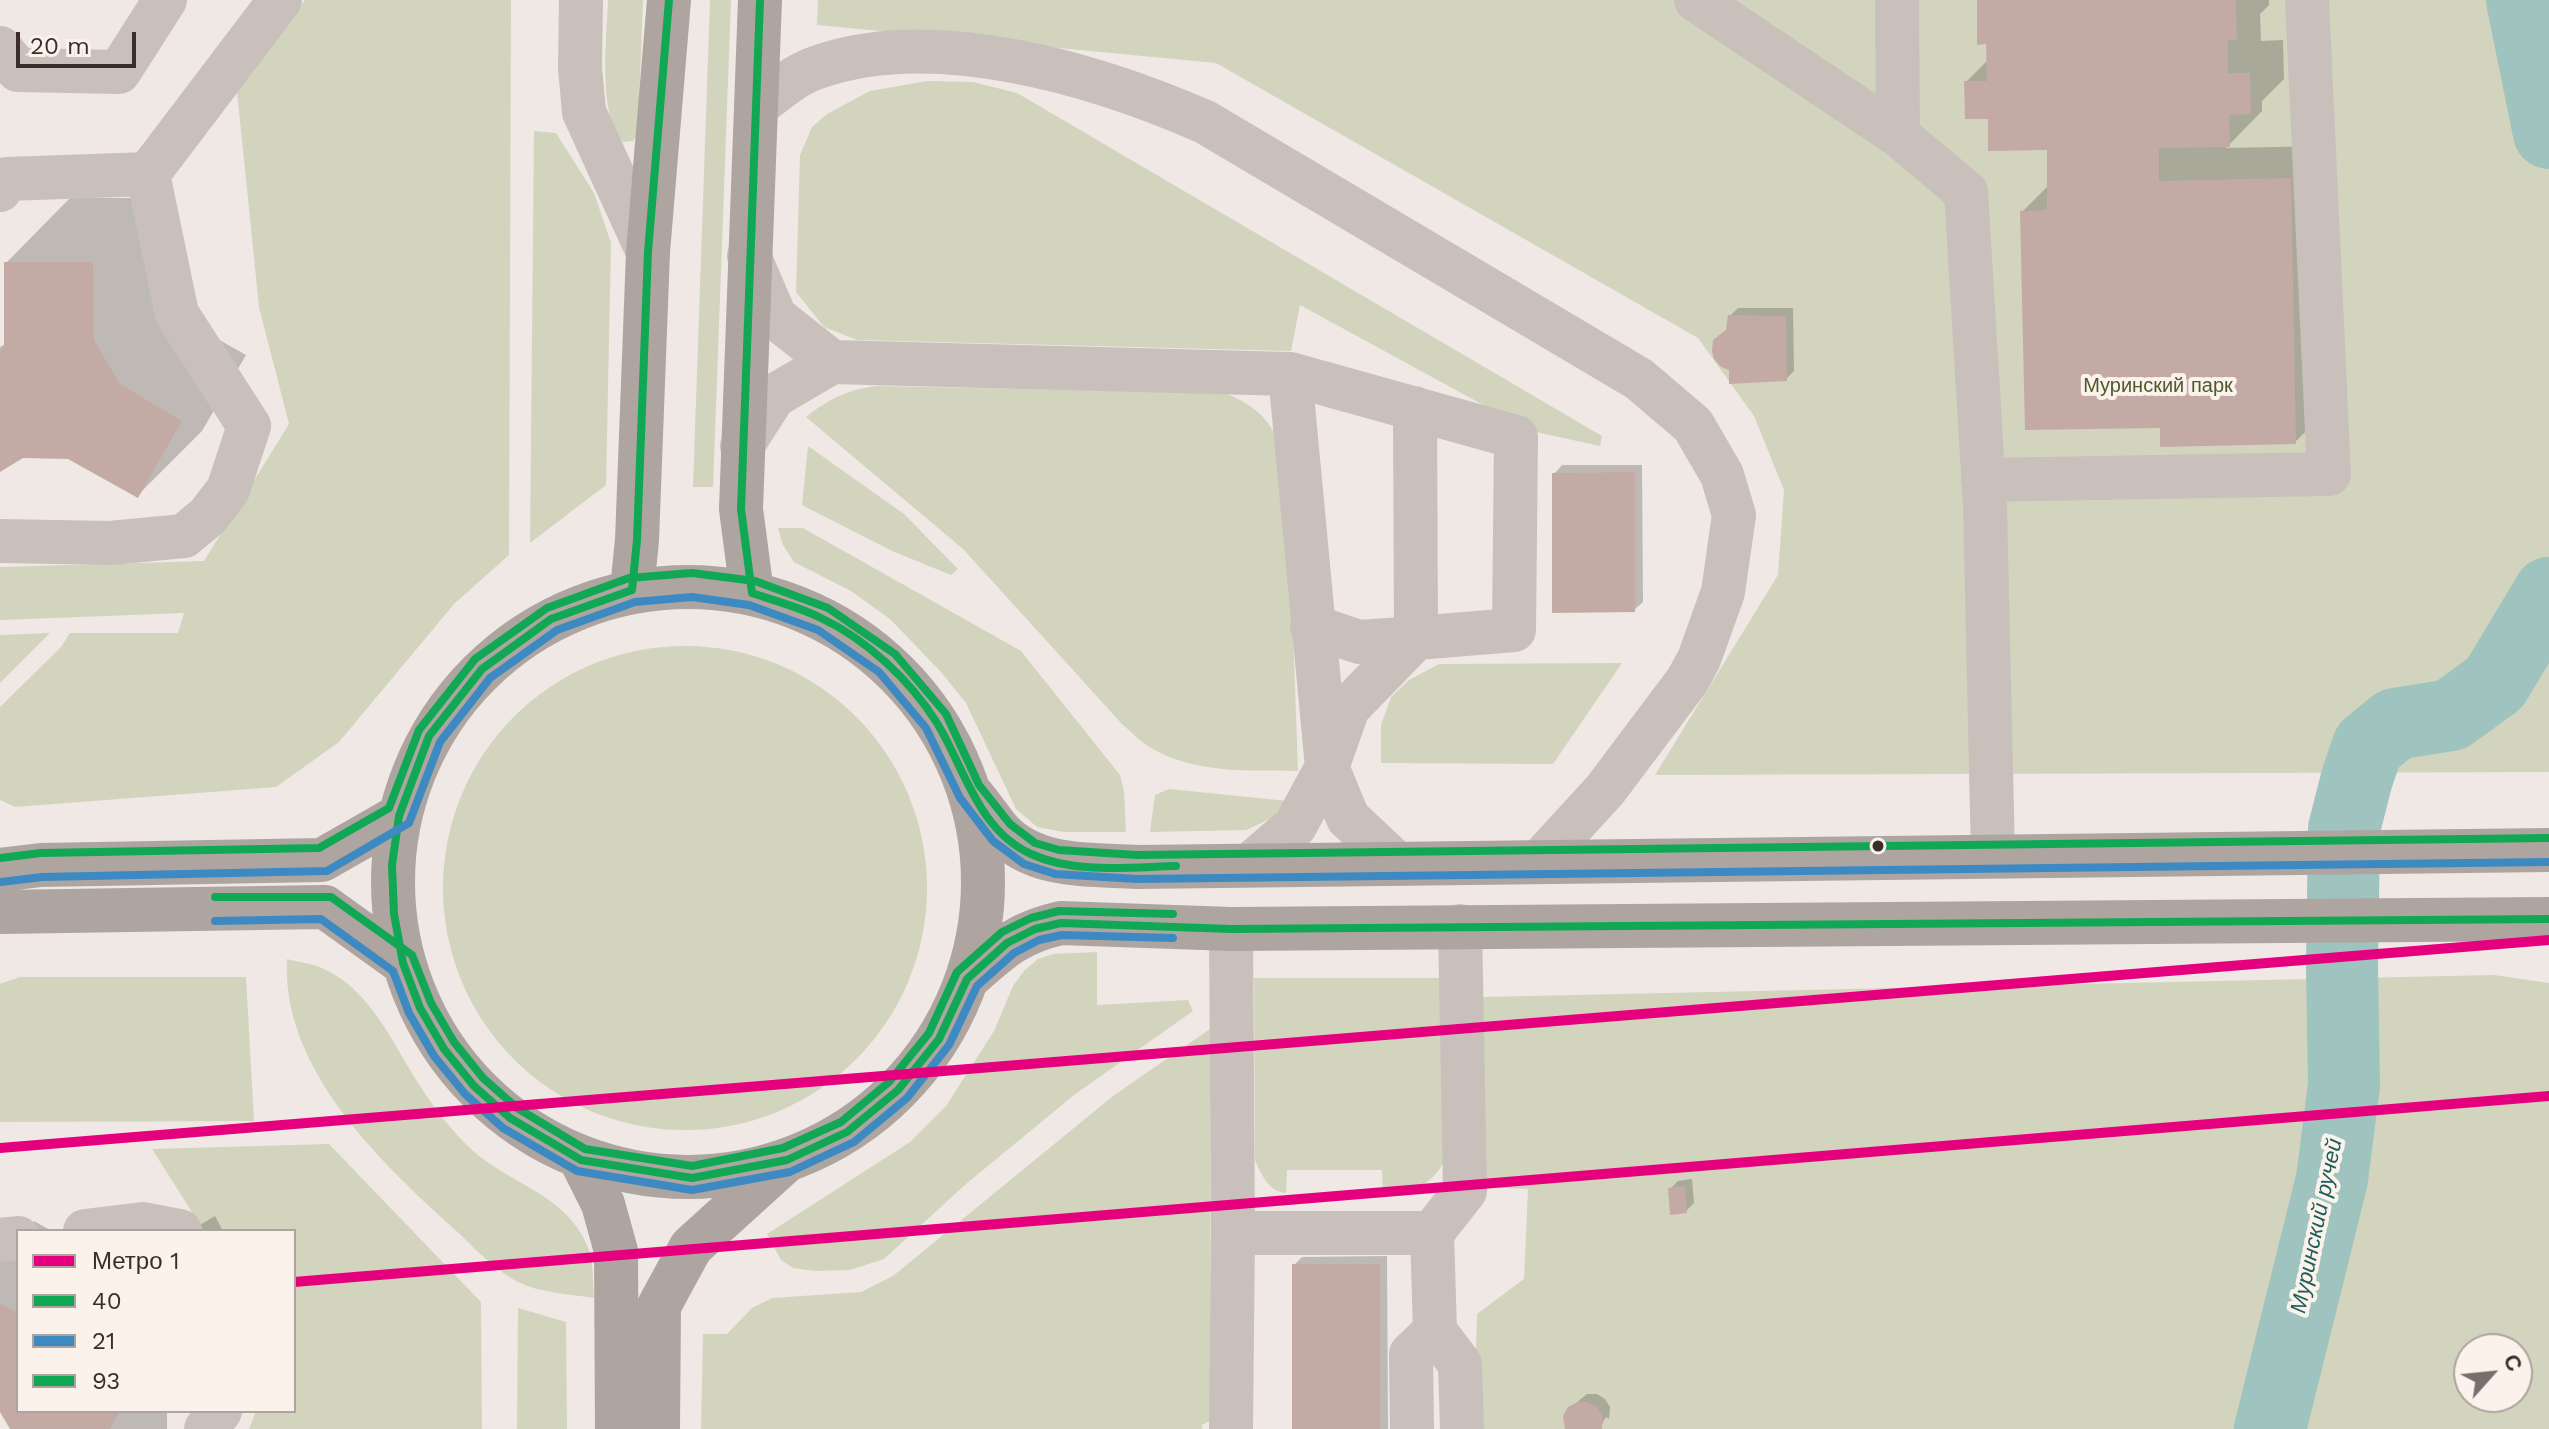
<!DOCTYPE html>
<meta charset="utf-8">
<style>
body{margin:0}
#map{position:relative;width:2549px;height:1429px;overflow:hidden;background:#efe8e4;font-family:"Work Sans",sans-serif}
canvas{display:block}
.legend{position:absolute;left:16px;top:1229px;width:280px;height:184px;box-sizing:border-box;background:#fbf2ec;border:2px solid #aea39e;margin:0;padding:10px 14px;list-style:none;font-size:24px;color:#3a2d2a}
.legend li{display:flex;align-items:center;gap:16px;height:40px}
.legend b{width:40px;border:2px solid #aea39e}
.north{position:absolute;left:2453px;top:1333px;width:80px;height:80px;box-sizing:border-box;background:#fbf2ec;border:2px solid #aea39e;border-radius:50%;rotate:63deg;font-size:22px;font-weight:700;line-height:32px;text-align:center;color:#3a2d2a}
.north::after{content:'';display:block;margin:auto;width:28px;height:36px;background:#796e6b;clip-path:polygon(50% 0,100% 100%,50% 72%,0 100%)}
.scale{position:absolute;left:16px;top:32px;width:120px;height:36px;box-sizing:border-box;border:4px solid #3a2d2a;border-top:0;padding-left:10px;font-size:24px;line-height:28px;white-space:nowrap;color:#3a2d2a;-webkit-text-stroke:6px #fbf2ec;paint-order:stroke}
</style>
<div id="map">
<canvas width="2549" height="1429"></canvas>
<ul class="legend">
<li><b style="height:10px;background:#e5007d"></b>Метро 1</li>
<li><b style="height:10px;background:#10a855"></b>40</li>
<li><b style="height:10px;background:#3d8ac2"></b>21</li>
<li><b style="height:10px;background:#10a855"></b>93</li>
</ul>
<div class="north">С</div>
<div class="scale">20 m</div>
</div>
<script>
const ctx = document.querySelector('canvas').getContext('2d');
ctx.lineJoin = 'round';
function paint(path, color) { ctx.fillStyle = color; ctx.fill(path, 'evenodd'); }
function strokePath(path, color, width, dash) { ctx.strokeStyle = color; ctx.lineWidth = width; ctx.lineCap = dash ? 'butt' : 'round'; ctx.setLineDash(dash || []); ctx.stroke(path); }
function write(font, color, halo, rows, align = 'center') {
  ctx.font = font + ' "Work Sans",sans-serif'; ctx.lineWidth = 8; ctx.setLineDash([]); ctx.textBaseline = 'middle'; ctx.strokeStyle = halo; ctx.fillStyle = color; for (const [text, x, y, turn = 0] of rows) {
    ctx.save(); ctx.translate(x, y); ctx.rotate((+turn || 0) * Math.PI / 180); ctx.textAlign = isNaN(turn) ? turn : align; if (halo) ctx.strokeText(text, 0, 0); ctx.fillText(text, 0, 0); ctx.restore();
  }
}
const green = new Path2D(`
 M 305,0 L 511,0 L 509,555 L 454,604 L 339,742 L 276,787 L 15,807 L 0,800 L 0,707 L 61,647 L 70,633 L 178,633 L 184,613 L 0,620 L 0,567 L 204,561 L 289,424 L 259,307 L 237,91 Z
 M 608,0 L 643,0 L 638,134 L 633,141 L 623,142 C 597,114 607,37 608,0 Z
 M 710,0 L 731,0 L 713,487 L 693,487 Z
 M 818,0 L 2549,0 L 2549,772 L 1655,775 L 1778,575 L 1784,490 L 1754,416 L 1698,338 L 1216,63 L 817,25 Z
 M 927,81 L 973,82 L 1017,93 L 1602,436 L 1600,446 L 1531,431 L 1300,305 L 1291,351 L 857,340 L 824,327 L 796,292 L 800,155 L 812,127 L 827,114 L 870,91 Z
 M 534,131 L 556,133 L 594,193 L 611,243 L 606,485 L 530,543 Z
 M 876,386 L 1225,393 C 1263,409 1273,424 1287,463 L 1298,771 C 1248,770 1196,774 1151,748 C 1141,742 1131,732 1122,724 L 963,549 L 806,417 C 828,399 848,390 876,386 Z
 M 808,446 L 904,514 L 958,569 L 951,575 L 892,551 L 802,505 Z
 M 778,528 L 803,528 L 1021,651 L 1120,775 L 1124,791 L 1126,832 L 1064,832 L 1037,827 L 1016,809 L 966,703 L 941,672 L 890,619 L 851,591 L 794,562 L 783,545 Z
 M 50,633 L 0,683 L 0,635 Z
 M443 888a242 242 0 1 1 484 0a242 242 0 1 1-484 0Z
 M 1622,663 L 1553,764 L 1381,763 L 1381,725 L 1391,697 L 1409,680 L 1439,664 Z
 M 1169,789 L 1288,801 L 1270,819 L 1246,830 L 1150,832 L 1155,795 Z
 M 1097,952 L 1097,1005 L 1188,1000 L 1193,1011 L 1074,1095 L 966,1184 L 884,1259 L 850,1270 L 815,1271 L 793,1268 L 781,1260 L 767,1234 L 910,1142 L 946,1106 L 994,1031 L 1013,986 L 1024,971 L 1038,959 L 1053,954 Z
 M 287,959 C 297,962 308,963 317,966 C 367,985 389,1036 415,1078 C 431,1104 449,1128 471,1149 C 503,1179 554,1192 578,1229 C 595,1254 592,1269 594,1298 C 569,1294 539,1293 516,1281 C 492,1268 471,1244 451,1226 C 378,1160 281,1067 287,959 Z
 M 2494,975 L 2549,983 L 2549,1429 L 1474,1429 L 1477,1314 L 1524,1279 L 1528,1189 L 1479,1187 L 1482,997 ZM 2469,1349 L 2517,1349 L 2517,1397 L 2469,1397 Z
 M 20,977 L 246,977 L 254,1121 L 0,1122 L 0,984 Z
 M 1254,978 L 1447,978 L 1448,1153 C 1435,1185 1415,1192 1383,1193 L 1382,1170 L 1287,1170 L 1286,1193 C 1269,1192 1261,1174 1255,1160 Z
 M 1210,1029 L 1211,1414 L 1210,1421 L 1202,1425 L 1202,1429 L 701,1429 L 703,1334 L 727,1334 L 752,1308 L 772,1298 L 861,1292 L 893,1276 L 1113,1096 Z
 M 329,1144 L 481,1302 L 482,1429 L 249,1429 L 256,1411 L 294,1411 L 294,1231 L 204,1231 L 152,1149 Z
 M 518,1308 L 566,1322 L 567,1429 L 517,1429 Z`);
const shadow = new Path2D(`
 M 1979,0 L 2269,0 L 2269,5 L 2260,14 L 2261,41 L 2283,40 L 2284,79 L 2262,101 L 2262,111 L 2226,148 L 2324,146 L 2329,409 L 2295,442 L 2162,426 L 2022,212 L 2049,185 L 2049,148 L 1990,117 L 1966,82 L 1988,60 L 1988,42 Z
 M 70,198 L 157,198 L 184,320 L 246,355 L 202,431 L 137,496 L 68,457 L 22,456 L 0,469 L 0,347 L 6,344 L 6,263 Z
 M 1738,308 L 1793,308 L 1794,371 L 1786,379 L 1728,328 L 1730,316 Z
 M 1562,465 L 1642,465 L 1643,602 L 1634,610 L 1554,474 Z
 M 1692,1179 L 1694,1203 L 1686,1211 L 1670,1189 L 1678,1181 Z
 M 215,1216 L 223,1231 L 190,1231 Z
 M 34,1221 L 52,1231 L 23,1231 Z
 M 18,1236 L 18,1411 L 167,1411 L 167,1429 L 12,1429 L 0,1408 L 0,1254 Z
 M 1387,1256 L 1388,1429 L 1294,1429 L 1294,1265 L 1302,1257 Z
 M 1587,1394 L 1597,1394 L 1605,1399 L 1610,1407 L 1609,1419 L 1606,1417 L 1599,1429 L 1567,1429 L 1570,1408 Z`);
const river = new Path2D(`
 M 2522,0 L 2549,133
 M 2270,1429 L 2332,1179 L 2344,1085 L 2342,966 L 2344,829 L 2357,778 L 2368,746 L 2395,724 L 2451,715 L 2495,683 L 2549,593`);
const building = new Path2D(`
 M 1977,0 L 2236,0 L 2237,40 L 2228,40 L 2228,73 L 2250,73 L 2251,114 L 2229,115 L 2230,147 L 2159,148 L 2159,181 L 2291,178 L 2296,444 L 2160,447 L 2160,428 L 2025,430 L 2020,211 L 2047,210 L 2047,150 L 1988,151 L 1988,119 L 1965,119 L 1964,81 L 1987,81 L 1986,44 L 1977,45 Z
 M 4,262 L 93,262 L 94,340 L 120,384 L 182,421 L 138,498 L 68,459 L 23,458 L 0,472 L 0,351 L 4,345 Z
 M 1728,315 L 1786,316 L 1787,381 L 1729,384 L 1729,370 L 1721,367 L 1714,359 L 1712,351 L 1713,340 L 1726,330 Z
 M 1635,472 L 1635,612 L 1552,613 L 1552,473 Z
 M 1685,1186 L 1687,1213 L 1670,1215 L 1668,1188 Z
 M 1292,1264 L 1380,1264 L 1380,1429 L 1292,1429 Z
 M 0,1303 L 18,1313 L 18,1411 L 120,1411 L 110,1429 L 10,1429 L 0,1412 Z
 M 1578,1402 L 1588,1402 L 1597,1407 L 1603,1416 L 1602,1429 L 1565,1429 L 1563,1416 L 1568,1407 Z`);
const minor = new Path2D(`
 M 581,0 L 580,68 L 584,112 L 648,252
 M 1696,0 L 1898,135
 M 1897,0 L 1898,135 L 1966,192 L 1985,506 L 1993,856
 M 0,48 L 18,70 L 119,72 L 165,0
 M 756,107 C 775,92 794,75 818,67 C 935,26 1095,74 1205,122 L 1639,379 L 1693,425 L 1722,475 L 1734,515 L 1723,592 L 1699,659 L 1687,681 L 1605,790 L 1539,862
 M 0,190 L 7,179 L 148,174
 M 749,256 L 775,317 L 832,362
 M 1290,374 L 1327,767 L 1348,818 L 1395,862
 M 742,446 L 774,396 L 832,362 L 1290,374 L 1516,437 L 1514,630 L 1416,638 L 1348,708 L 1327,767 L 1295,826 L 1251,864
 M 1983,480 L 2329,474 L 2307,0
 M 0,541 L 110,543 L 184,536 L 208,516 L 228,490 L 249,426 L 177,314 L 148,174 L 280,0
 M 1312,626 L 1359,642 L 1416,638 L 1415,408
 M 1460,926 L 1465,1191 L 1432,1233 L 1435,1331 L 1460,1364 L 1462,1429
 M 85,1231 L 143,1224 L 180,1231
 M 1233,1233 L 1432,1233
 M 0,1240 L 18,1238
 M 206,1429 L 220,1411
 M 1231,1429 L 1233,1233 L 1231,929
 M 1412,1429 L 1411,1354 L 1435,1331`);
const major = new Path2D(`
 M393 882a295 295 0 1 1 590 0a295 295 0 1 1-590 0Z
 M 632,590 L 637,540 L 648,252 L 669,0
 M 752,593 L 741,509 L 760,0
 M 973,796 C 982,807 991,820 1000,831 C 1035,869 1089,864 1137,867 L 2549,850
 M 0,870 L 41,865 L 322,860 L 399,816
 M 0,912 L 325,907 L 403,963
 M 967,979 C 1000,950 1016,933 1061,923 L 1231,929 L 2549,919
 M 581,1160 L 603,1204 L 616,1251 L 617,1429
 M 658,1429 L 659,1306 L 691,1247 L 787,1160`);
const bus1 = new Path2D(`
 M 669,0 L 648,252 L 637,540 L 632,590 L 551,619 L 482,669 L 429,736 L 399,816 L 392,865 L 394,914 L 403,963 L 420,1008 L 444,1049 L 474,1086 L 510,1118 L 581,1160 L 692,1178 L 787,1160 L 847,1132 L 898,1090 L 939,1039 L 967,979 L 1007,943 L 1035,929 L 1061,923 L 1231,929 L 2549,919
 M 760,0 L 741,509 L 752,593 C 775,601 799,607 821,618 C 866,639 911,681 937,723 C 965,769 978,830 1031,854 C 1074,874 1130,867 1176,866`);
const bus2 = new Path2D(`
 M 1,882 L 42,877 L 327,871 L 409,823 L 440,742 L 490,678 L 557,630 L 635,602 L 692,597 L 749,605 L 818,630 L 879,672 L 926,728 L 960,798 L 993,841 L 1024,864 L 1055,874 L 1137,879 L 2549,862
 M 215,921 L 321,919 L 393,971 L 409,1013 L 434,1056 L 465,1094 L 503,1128 L 577,1171 L 692,1190 L 790,1172 L 854,1142 L 907,1098 L 949,1045 L 977,986 L 1014,953 L 1039,940 L 1062,935 L 1173,938`);
const bus3 = new Path2D(`
 M 0,858 L 41,853 L 319,848 L 389,808 L 419,730 L 475,659 L 547,608 L 629,578 L 692,573 L 755,581 L 828,608 L 895,654 L 946,714 L 979,785 L 1010,824 L 1035,843 L 1059,850 L 1137,855 L 2549,838
 M 215,897 L 331,897 L 412,955 L 431,1003 L 454,1042 L 483,1078 L 517,1108 L 585,1149 L 692,1166 L 783,1148 L 841,1122 L 889,1082 L 929,1033 L 957,972 L 1002,932 L 1031,918 L 1059,911 L 1173,914`);
const metro1 = new Path2D(`
 M 0,1148 L 2549,940
 M 294,1282 L 2549,1096`);
const markers = [
 [1878,846,7,"#3a2d2a"]
];
const parkNames = [
 ["Муринский парк",2158,386]
];
const waterNames = [
 ["Муринский ручей",2317,1226,-78]
];
paint(green, '#d3d4be');
paint(shadow, '#0003');
strokePath(river, '#9fc3be', 72);
paint(building, '#c4aaa5');
strokePath(minor, '#c9c0bc', 44);
strokePath(major, '#aea5a1', 44);
strokePath(bus1, '#10a855', 8);
strokePath(bus2, '#3d8ac2', 8);
strokePath(bus3, '#10a855', 8);
strokePath(metro1, '#e5007d', 10);
for (const [x, y, r, color] of markers) { const dot = new Path2D(); dot.arc(x, y, r, 0, 2 * Math.PI); ctx.fillStyle = color; ctx.fill(dot); strokePath(dot, '#fbf2ec', 3); }
write('20px', '#4f5a2c', '#fbf2ec', parkNames);
write('italic 22px', '#1d5e5a', '#fbf2ec', waterNames);
</script>
